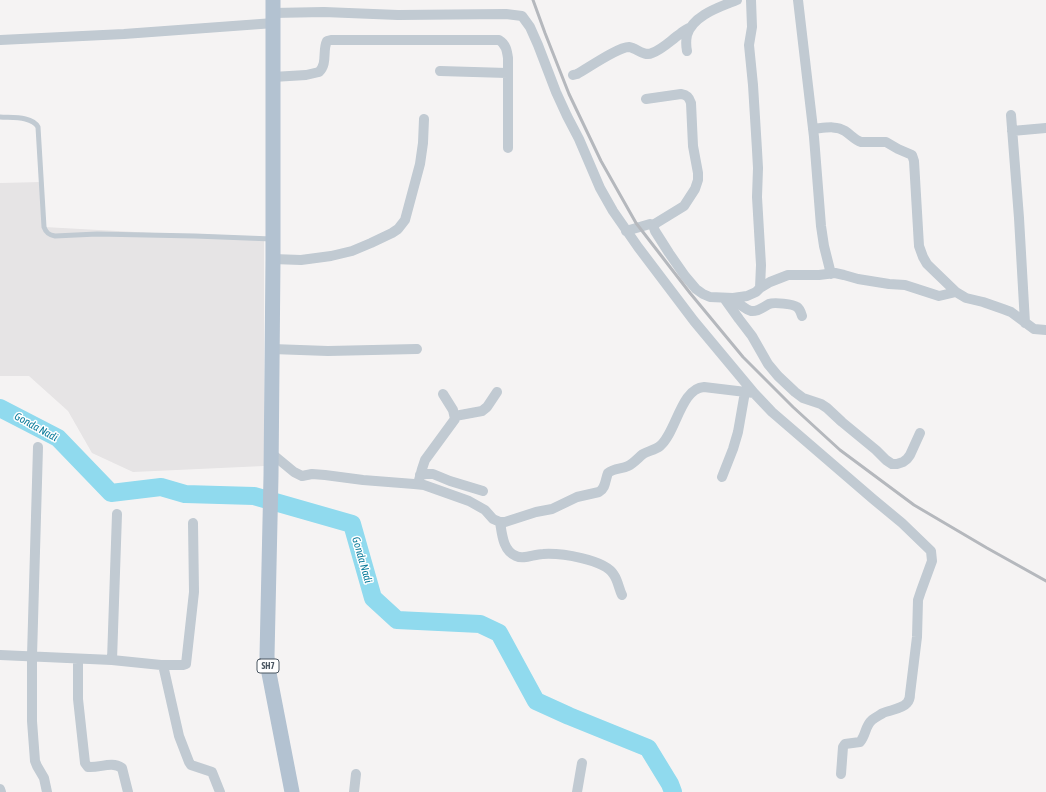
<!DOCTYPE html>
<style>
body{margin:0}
canvas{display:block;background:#f5f3f3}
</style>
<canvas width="1046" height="792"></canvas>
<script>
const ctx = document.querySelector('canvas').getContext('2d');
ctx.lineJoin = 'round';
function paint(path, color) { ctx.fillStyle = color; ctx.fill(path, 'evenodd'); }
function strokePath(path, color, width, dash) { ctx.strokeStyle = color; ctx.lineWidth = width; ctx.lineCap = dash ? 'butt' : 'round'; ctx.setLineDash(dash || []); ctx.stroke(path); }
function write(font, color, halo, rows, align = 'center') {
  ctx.font = font + ' "Asap Condensed",sans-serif'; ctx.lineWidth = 3; ctx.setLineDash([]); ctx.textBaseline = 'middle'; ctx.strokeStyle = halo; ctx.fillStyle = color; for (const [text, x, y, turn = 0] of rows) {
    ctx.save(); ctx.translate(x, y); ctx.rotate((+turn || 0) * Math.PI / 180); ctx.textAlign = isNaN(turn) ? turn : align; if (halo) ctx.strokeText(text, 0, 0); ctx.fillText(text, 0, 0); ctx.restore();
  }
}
const education = new Path2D(`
 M 42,182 L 44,227 L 264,239 L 264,466 L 133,472 L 92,453 L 68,411 L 29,376 L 0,376 L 0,183 Z`);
const river = new Path2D(`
 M 0,408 L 58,438 L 111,493 L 161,487 L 185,494 L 254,496 L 352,524 L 373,598 L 397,620 L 480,624 L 499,633 L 536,701 L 569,716 L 648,748 L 670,784 L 673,792`);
const service = new Path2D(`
 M 0,117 C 12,118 32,116 38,127 L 44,227 C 46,233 49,235 55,236 L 97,234 L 195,236 L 272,239`);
const minor = new Path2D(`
 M 751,0 L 752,27 L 749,45 L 753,85 L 757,150 L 758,168 L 757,197 L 761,265 L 760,288
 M 798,0 L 814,137 L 821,226 L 824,246 L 831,274
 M 273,13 L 324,12 L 398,15 L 506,14 L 522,16 L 530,27 L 538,45 L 556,92 L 567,116 L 579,139 L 600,188 L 613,211 L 638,247 L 694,321 L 754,393 L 772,412 L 873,499 L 902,523 L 931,551 L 932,561 L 921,591 L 918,600 L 917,637 L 910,694 C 910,697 909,701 907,703 C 902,709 890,710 883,713 C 880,715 876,717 872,720 C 865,726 866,735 860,742 L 845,744 L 843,747 L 841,774
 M 0,40 L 124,34 L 274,23
 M 687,51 C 686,46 686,40 687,35 C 693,15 720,7 737,0
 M 440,71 L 507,73
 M 573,75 L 577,74 C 588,68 618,47 629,47 C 637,48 644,57 652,53 C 663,49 671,40 680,34 C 683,31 687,29 691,27
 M 273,77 L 306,75 L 319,72 C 328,63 322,51 327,41 L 331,40 L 499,40 C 506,44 507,51 508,58 L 508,148
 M 646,99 L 681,94 C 687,95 689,97 691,103 L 693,146 L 698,173 L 698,180 L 695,189 L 684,206 L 653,225
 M 1011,115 L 1019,218 L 1025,323
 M 813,129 C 824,128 836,125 845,131 C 851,135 855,140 861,142 L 886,142 L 898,149 L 912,155 L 914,161 L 919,246 L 923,257 L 927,264 L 956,292
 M 1012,131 L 1046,128
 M 626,231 L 650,224 L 653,225 L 655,231 L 669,253 L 685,276 L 696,289 L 703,294 L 710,297 L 733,298 L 747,296 L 756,292 L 760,288 L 770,282 L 788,275 L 819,275 L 835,273 L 844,275 L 858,279 L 889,284 L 905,285 L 939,296 L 956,292 L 966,298 L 983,302 L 1003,309 L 1011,312 L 1034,329 L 1046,330
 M 273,259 L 301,260 L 331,256 L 352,251 L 371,243 L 392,233 L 398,229 L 405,220 L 420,164 L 423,143 L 424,119
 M 724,298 L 739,319 L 752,336 L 768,364 L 778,376 L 795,392 L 803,398 L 821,404 L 827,408 L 842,422 L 876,450 L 886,460 L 892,464 L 897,464 L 903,462 L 907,459 L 910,455 L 920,433
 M 733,298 C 738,303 744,309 751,311 C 758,312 763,307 769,304 C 774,302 793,304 797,307 C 800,309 801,313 802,316
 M 272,349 L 328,351 L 417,349
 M 455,416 L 482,411 L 487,407 L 497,392
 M 38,447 L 32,656 L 32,721 L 35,761 L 37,766 L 44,778 L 47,792
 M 271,453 L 294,472 L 302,476 L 312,474 L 325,475 L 363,480 L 414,484 L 424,485 L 469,501 L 485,510 L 493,519 L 500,522 L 505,522 L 536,512 L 552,509 L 577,497 L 599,492 C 606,488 605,480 608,473 C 614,468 622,469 628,466 C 634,463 638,458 643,454 C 648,451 655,450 660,446 C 676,433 681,388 704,387 L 754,393
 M 420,475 L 426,474 L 433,474 L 450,481 L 483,491
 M 722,477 L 733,449 L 738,432 L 745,392
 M 418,484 L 422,469 L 425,460 L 455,419 L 453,410 L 443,394
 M 500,522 C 502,534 503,551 516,556 C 524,560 534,554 543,554 C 560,553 605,559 614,575 C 618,581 619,589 622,595
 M 0,655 L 112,660 L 161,665 L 183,665 L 186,664 L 194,592 L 193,523
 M 78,659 L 78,699 L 85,763 L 88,767 C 101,768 111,761 122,768 L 128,792
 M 112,660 L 117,514
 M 163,665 L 179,736 L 189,762 L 191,765 L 212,772 L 220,792
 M 0,789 L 1,792
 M 354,792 L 356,774
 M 577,792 L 582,763`);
const primary = new Path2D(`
 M 273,0 L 273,259 L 271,476 L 267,656 L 268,668 L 292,792`);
const rail = new Path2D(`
 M 533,0 L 545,33 L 569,94 L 601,161 L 636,223 L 690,293 L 743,357 L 793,407 L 840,450 L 914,505 L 987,548 L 1046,581`);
const shields = [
 [268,666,22]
];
const shieldNames = [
 ["SH7",268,666]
];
const waterNames = [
 ["Gonda Nadi",36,427,29],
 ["Gonda Nadi",362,560,74]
];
paint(education, '#e6e4e5');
strokePath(river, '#90daee', 18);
strokePath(service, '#c1cad2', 5);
strokePath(minor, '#c1cad2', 10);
strokePath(primary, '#b3c2d1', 15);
strokePath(rail, '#b5b8bd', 3);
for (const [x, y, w] of shields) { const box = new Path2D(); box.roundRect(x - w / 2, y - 7, w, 14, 3); ctx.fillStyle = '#fff'; ctx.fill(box); strokePath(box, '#4a5661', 1); }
write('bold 9px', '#4a5661', null, shieldNames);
write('italic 11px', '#0c7c9b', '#fff', waterNames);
</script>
